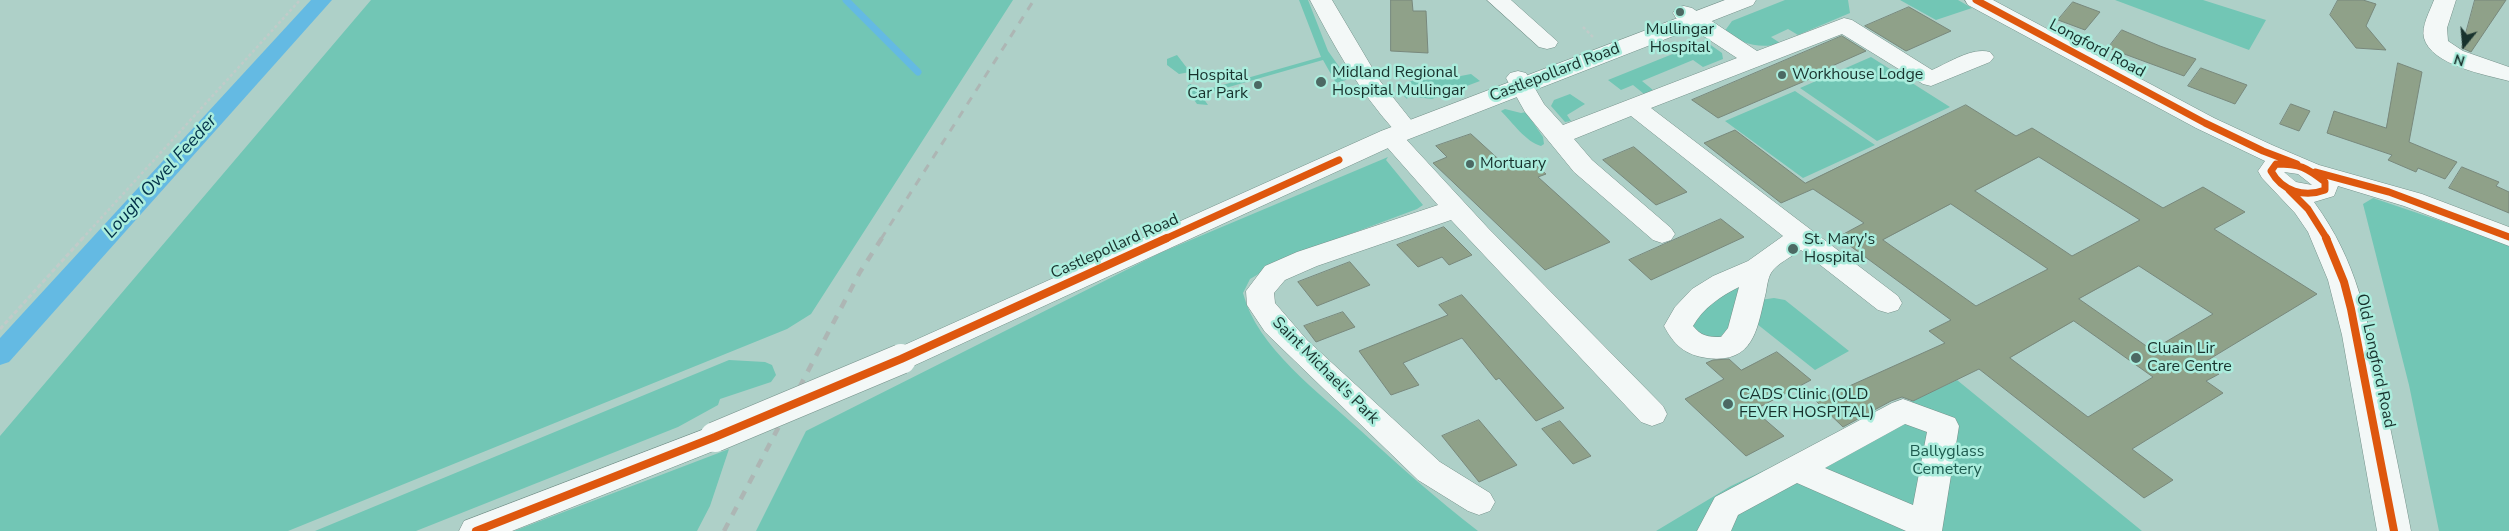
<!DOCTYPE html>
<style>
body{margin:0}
#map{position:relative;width:2509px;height:531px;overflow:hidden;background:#aed0c8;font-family:"Nunito Sans",sans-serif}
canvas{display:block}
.north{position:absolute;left:2439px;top:20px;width:50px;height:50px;-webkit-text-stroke:4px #abeddd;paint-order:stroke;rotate:197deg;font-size:14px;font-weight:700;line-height:20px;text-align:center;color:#18322d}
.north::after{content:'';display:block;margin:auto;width:18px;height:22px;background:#18322d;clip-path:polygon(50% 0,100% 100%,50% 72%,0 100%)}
</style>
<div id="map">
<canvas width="2509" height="531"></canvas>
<div class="north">N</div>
</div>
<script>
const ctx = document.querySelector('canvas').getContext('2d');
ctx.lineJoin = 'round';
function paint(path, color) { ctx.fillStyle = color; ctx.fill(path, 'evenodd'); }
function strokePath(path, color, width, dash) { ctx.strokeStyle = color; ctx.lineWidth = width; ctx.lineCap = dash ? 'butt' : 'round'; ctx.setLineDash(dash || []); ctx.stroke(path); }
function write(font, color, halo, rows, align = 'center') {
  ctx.font = font + ' "Nunito Sans",sans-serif'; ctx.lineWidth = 5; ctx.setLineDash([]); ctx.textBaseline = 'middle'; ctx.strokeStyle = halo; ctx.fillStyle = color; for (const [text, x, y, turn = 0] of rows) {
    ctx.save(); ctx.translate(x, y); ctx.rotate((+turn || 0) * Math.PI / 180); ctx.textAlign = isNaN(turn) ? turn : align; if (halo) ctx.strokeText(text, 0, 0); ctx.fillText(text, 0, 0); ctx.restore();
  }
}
const green = new Path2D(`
 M 371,0 L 1013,0 L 811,314 L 787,329 L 288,531 L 0,531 L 0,436 Z
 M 1299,0 L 1308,0 L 1328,51 L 1347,78 L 1346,80 L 1336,83 L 1323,60 L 1201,95 L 1208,105 L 1197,104 L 1187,90 L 1188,85 L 1191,84 L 1198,92 L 1321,57 Z
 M 1785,0 L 1848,0 L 1850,13 L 1798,35 L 1788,29 L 1771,37 L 1780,43 C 1761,50 1740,43 1724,32 L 1732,21 Z
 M 1900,0 L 1958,0 L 1972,8 L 1936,20 Z
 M 2115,0 L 2203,0 L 2266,20 L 2249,50 Z
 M 1705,41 L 1722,53 L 1723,59 L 1703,67 L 1693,60 L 1642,81 L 1653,90 L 1644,94 L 1633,85 L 1621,90 L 1608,80 Z
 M 1177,55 L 1190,72 L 1179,74 L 1167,65 L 1167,59 Z
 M 1871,57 L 1950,107 L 1877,141 L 1800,88 Z
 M 1471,74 L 1480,81 L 1432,99 L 1408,96 L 1407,99 L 1400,92 L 1409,82 L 1414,80 L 1445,79 Z
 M 1795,91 L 1875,145 L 1803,178 L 1725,121 Z
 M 1570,94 L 1585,104 L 1567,115 L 1571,121 L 1565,122 L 1551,106 L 1554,100 Z
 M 1505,109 L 1521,113 L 1526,112 L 1543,137 L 1544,144 L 1541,146 C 1526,142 1512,122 1501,111 Z
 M 1388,157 L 1386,160 L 1423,205 L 1417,209 L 1286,258 L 1250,279 L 1243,293 C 1257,348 1320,393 1360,430 C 1398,465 1437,499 1478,531 L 756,531 L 806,431 L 1160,253 Z
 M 2373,198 L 2509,244 L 2509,531 L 2439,531 L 2409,385 L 2363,204 Z
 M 1741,285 C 1739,308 1737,329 1714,340 L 1692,331 L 1691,320 L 1697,311 Z
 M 1774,298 L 1785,300 L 1849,351 L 1815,370 L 1757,324 L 1760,300 Z
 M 729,360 L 765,362 L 772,365 L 776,375 L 771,382 L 720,399 L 718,405 L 678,427 L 416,531 L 315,531 Z
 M 1957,380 L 2142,531 L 1656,531 L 1731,486 Z
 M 729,449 L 710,506 L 697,531 L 514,531 Z`);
const stream = new Path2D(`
 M 846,0 L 918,72`);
const canal = new Path2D(`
 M 311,0 L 332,0 L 9,362 L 0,365 L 0,338 Z`);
const building = new Path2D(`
 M 1391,0 L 1412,0 L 1413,11 L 1426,11 L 1428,53 L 1391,51 Z
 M 2338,0 L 2363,0 L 2376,4 L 2366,26 L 2386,50 L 2356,48 L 2330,15 Z
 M 2475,0 L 2506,0 L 2471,52 L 2462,48 Z
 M 2073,2 L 2100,12 L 2085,30 L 2058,20 Z
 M 1909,7 L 1951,31 L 1906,51 L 1865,26 Z
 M 2122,30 L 2160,46 L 2196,59 L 2184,76 L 2108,48 Z
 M 1842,36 L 1866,51 L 1823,70 L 1826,72 L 1718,118 L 1692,100 Z
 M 2398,63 L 2422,72 L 2409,142 L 2457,162 L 2445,179 L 2418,168 L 2416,172 L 2388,160 L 2392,155 L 2327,133 L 2334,111 L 2386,128 Z
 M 2201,68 L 2247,85 L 2235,104 L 2188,86 Z
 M 2291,104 L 2310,111 L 2299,131 L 2280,124 Z
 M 1966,105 L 2016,136 L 2032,128 L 2163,208 L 2203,187 L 2245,212 L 2214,229 L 2317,294 L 2203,363 L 2219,374 L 2206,381 L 2223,393 L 2132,449 L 2173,480 L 2144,498 L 1979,369 L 1913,401 L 1902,397 L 1891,401 L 1843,427 L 1816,401 L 1945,343 L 1929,331 L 1951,320 L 1838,237 L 1864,223 L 1813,189 L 1781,203 L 1704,143 L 1735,130 L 1805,183 ZM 2039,157 L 2140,220 L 2072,256 L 1975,191 ZM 1951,204 L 2048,269 L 1976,306 L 1883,240 ZM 2139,266 L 2213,314 L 2152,350 L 2079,299 ZM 2074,321 L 2153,377 L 2088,417 L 2010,358 Z
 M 1471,134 L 1506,166 L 1527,158 L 1546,174 L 1538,177 L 1610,242 L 1545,270 L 1433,163 L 1447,157 L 1436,146 Z
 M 1634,147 L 1687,192 L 1656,205 L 1603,160 Z
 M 2462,167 L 2499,182 L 2496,186 L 2509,192 L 2509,213 L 2449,188 Z
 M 1721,219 L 1744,237 L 1651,280 L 1629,260 Z
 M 1444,227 L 1472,255 L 1449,265 L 1442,257 L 1418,267 L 1397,245 Z
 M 1350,262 L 1370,285 L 1317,306 L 1298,282 Z
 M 1462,295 L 1527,367 L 1564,408 L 1536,421 L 1499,378 L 1496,380 L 1462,338 L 1403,363 L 1419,385 L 1391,395 L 1359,351 L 1448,315 L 1439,305 Z
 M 1343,312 L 1355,327 L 1316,342 L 1304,326 Z
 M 1777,352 L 1811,380 L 1754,410 L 1784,436 L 1746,456 L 1685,399 L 1724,379 L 1706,363 L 1713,360 L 1729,359 L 1741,370 Z
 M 1479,420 L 1517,465 L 1479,482 L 1442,436 Z
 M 1560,421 L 1591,456 L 1573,464 L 1542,429 Z`);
const pathFar1 = new Path2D(`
 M 1583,27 L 1594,38
 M 82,239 L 300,0`);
const path = new Path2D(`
 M 0,329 L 83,238`);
const minor = new Path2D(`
 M 1310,0 L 1332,0 L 1380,81 L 1419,130 L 1416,135 L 1404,137 L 1488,228 L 1663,406 L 1667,414 L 1663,422 L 1652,426 L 1641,422 L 1451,220 L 1317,266 L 1285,280 L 1274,293 L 1275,303 L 1307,340 L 1440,462 L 1490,493 L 1495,502 L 1490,511 L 1479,515 L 1468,511 L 1418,480 L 1265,332 L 1247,305 L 1246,291 L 1265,266 L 1297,252 L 1438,205 L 1378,137 L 1381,131 L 1394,130 C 1359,91 1334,46 1310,0 Z
 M 1487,0 L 1511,0 L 1558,42 L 1555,47 L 1547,49 L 1539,47 Z
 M 1965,0 L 1993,0 L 2214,118 L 2272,145 L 2319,165 L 2422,194 L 2509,227 L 2509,246 L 2404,206 L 2338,186 L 2334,196 L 2314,202 C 2358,262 2367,319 2382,389 C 2392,436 2402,484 2411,531 L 2377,531 L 2342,335 L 2328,280 L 2308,232 L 2295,213 L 2262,178 L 2258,171 L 2265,161 L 2196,128 L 1968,5 ZM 2284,172 L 2298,174 L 2312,185 L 2296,182 Z
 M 2434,0 L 2456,0 L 2447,28 L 2448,41 L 2463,51 L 2509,67 L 2509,81 C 2486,75 2431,65 2424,38 C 2421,26 2430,11 2434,0 Z
 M 1684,6 L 1692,8 L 1757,51 L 1844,18 L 1852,20 L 1932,70 C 1950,62 1972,47 1990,52 L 1994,57 L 1990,62 L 1931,86 L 1923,84 L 1842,34 L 1651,108 L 1898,296 L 1902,303 L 1898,310 L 1888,313 L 1878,310 L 1801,250 C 1793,256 1776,264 1771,273 C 1768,278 1767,286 1766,292 C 1757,328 1755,364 1707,358 C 1685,355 1674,345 1664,326 L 1675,307 L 1692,289 L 1713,276 L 1748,261 L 1783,236 L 1631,116 L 1574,139 L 1592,160 L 1671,228 L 1675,234 L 1671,240 L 1662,243 L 1653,240 L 1574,172 L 1525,112 L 1506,78 L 1510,73 L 1518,71 L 1526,73 L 1544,104 L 1563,125 L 1737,58 L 1676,18 L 1673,13 L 1676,8 ZM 1739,287 L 1728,328 L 1721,337 C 1708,337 1701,336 1693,326 C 1703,308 1721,296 1739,287 Z
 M 1903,399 L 1955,418 L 1959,426 L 1942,531 L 1906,531 L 1797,483 L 1738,515 L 1731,531 L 1697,531 L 1715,497 L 1892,403 ZM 1905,424 L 1927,432 L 1913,505 L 1825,468 Z`);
const major = new Path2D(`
 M 1725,0 L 1756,0 L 1753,5 L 1399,143 L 911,367 L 901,370 L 891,367 L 886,359 L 891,351 L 1381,131 Z
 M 715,425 L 726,428 L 731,437 L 726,446 L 512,531 L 459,531 L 464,521 Z`);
const railFar1 = new Path2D(`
 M 881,239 L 1034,0`);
const rail = new Path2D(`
 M 724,531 L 860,272 L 882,238`);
const majorBridge = new Path2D(`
 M 715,437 L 901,359`);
const cyclewayFar1 = new Path2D(`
 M 1976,0 L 2205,123 L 2263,151 L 2297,164
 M 2276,164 C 2300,164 2306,167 2325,182 L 2325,190 C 2304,198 2282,191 2271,171 Z
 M 2315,172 L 2389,192 L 2509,237
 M 2289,190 L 2308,209 L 2327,239
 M 1165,239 L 1339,160`);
const cycleway = new Path2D(`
 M 2326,238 L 2344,282 L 2351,309 L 2394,531
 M 476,531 L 715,437 L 901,359 L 1167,238`);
const markers = [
 [1680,12,5,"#4c6963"],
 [1782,75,5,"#4c6963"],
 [1321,82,6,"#4c6963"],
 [1258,85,5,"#4c6963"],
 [1470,164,5,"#4c6963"],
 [1793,249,6,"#4c6963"],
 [2136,358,6,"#4c6963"],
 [1728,404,6,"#4c6963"]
];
const poiNames = [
 ["Mullingar",1680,30,"center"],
 ["Hospital",1680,48,"center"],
 ["Midland Regional",1332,73],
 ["Hospital Mullingar",1332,91],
 ["Workhouse Lodge",1792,75],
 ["Hospital",1248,76,"right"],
 ["Car Park",1248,94,"right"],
 ["Mortuary",1480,164],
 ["St. Mary's",1804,240],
 ["Hospital",1804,258],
 ["Cluain Lir",2147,349],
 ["Care Centre",2147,367],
 ["CADS Clinic (OLD",1739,395],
 ["FEVER HOSPITAL)",1739,413]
];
const streetNames = [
 ["Longford Road",2097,49,28],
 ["Castlepollard Road",1555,73,-21],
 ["Castlepollard Road",1115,247,-24],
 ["Old Longford Road",2375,361,78],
 ["Saint Michael's Park",1325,371,45]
];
const parkNames = [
 ["Ballyglass",1947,452],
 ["Cemetery",1947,470]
];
const waterNames = [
 ["Lough Owel Feeder",161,177,-48]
];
paint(green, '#72c6b5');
strokePath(stream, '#64bae3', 7);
paint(canal, '#64bae3');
paint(building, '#8fa189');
strokePath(building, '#78887c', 1);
strokePath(minor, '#75918a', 1);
strokePath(major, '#75918a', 1);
strokePath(pathFar1, '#c1cbc9', 2.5, [3, 2.5]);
strokePath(path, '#c1cbc9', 3, [4.5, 2.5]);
paint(minor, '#f3f8f7');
paint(major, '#f3f8f7');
strokePath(railFar1, '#adb6b4', 3, [8, 8]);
strokePath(rail, '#adb6b4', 4.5, [9, 9]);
strokePath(majorBridge, '#75918a', 31, []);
strokePath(majorBridge, '#f3f8f7', 30);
strokePath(cyclewayFar1, '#de570e', 7);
strokePath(cycleway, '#de570e', 8);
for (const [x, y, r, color] of markers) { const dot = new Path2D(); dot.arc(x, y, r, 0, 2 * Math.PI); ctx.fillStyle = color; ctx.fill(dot); strokePath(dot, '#abeddd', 2); }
write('16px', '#18322d', '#abeddd', poiNames, 'left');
write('16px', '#18322d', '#abeddd', streetNames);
write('16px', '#1d5a4e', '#abeddd', parkNames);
write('italic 18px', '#003048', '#abeddd', waterNames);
</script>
